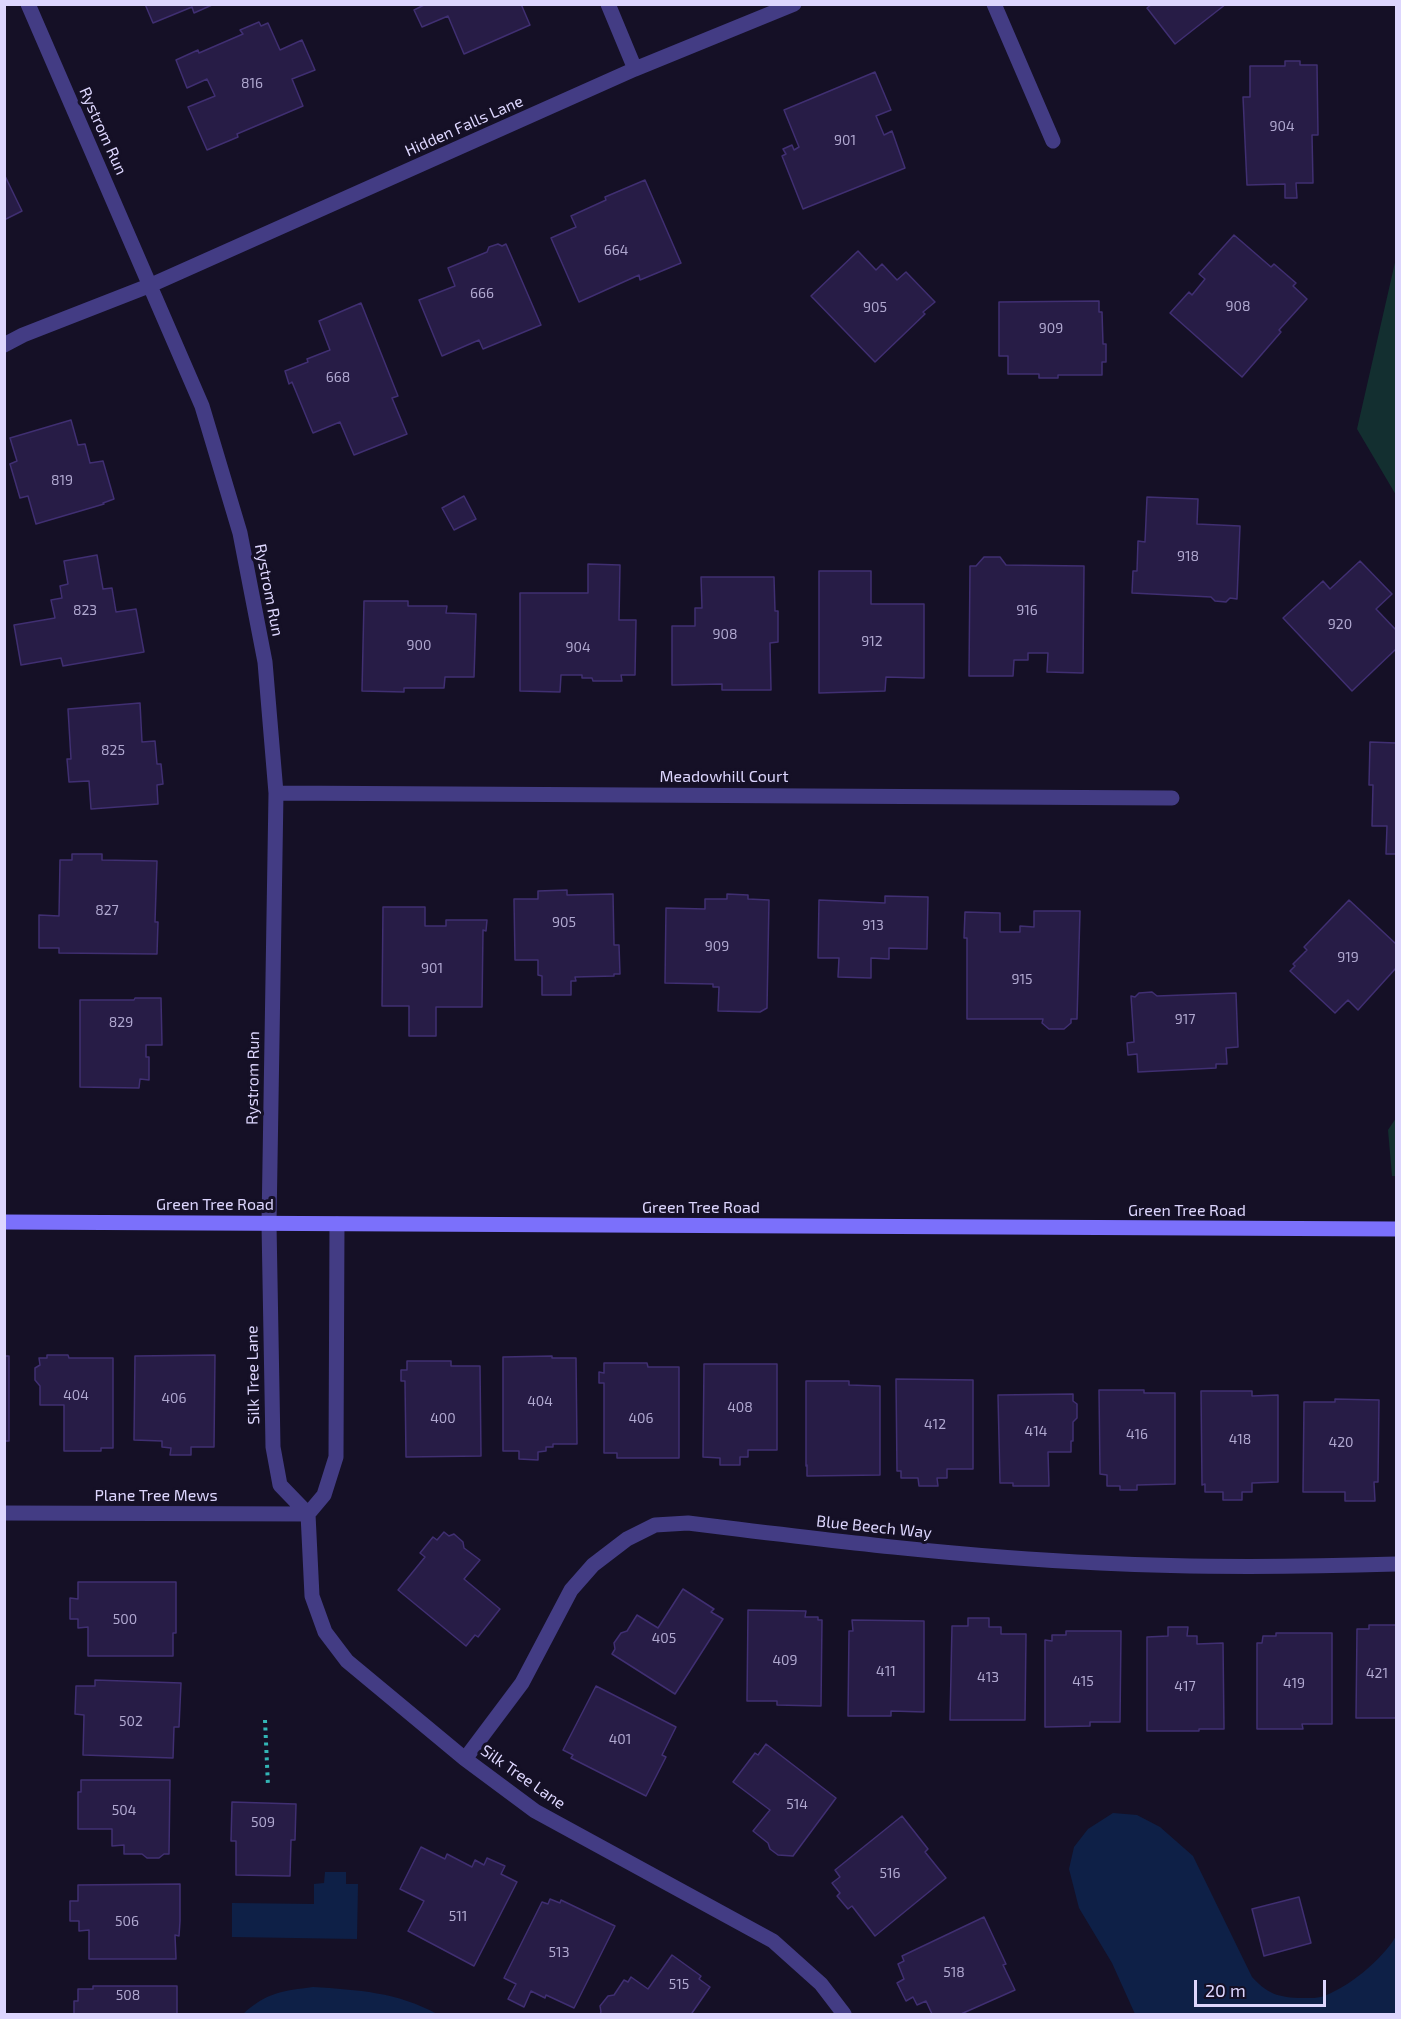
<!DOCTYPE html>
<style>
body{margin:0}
#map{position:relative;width:1401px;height:2019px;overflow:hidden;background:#151026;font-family:"Exo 2",sans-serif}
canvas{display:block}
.frame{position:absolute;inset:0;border:6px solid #ddd6fe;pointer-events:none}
.scale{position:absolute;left:1194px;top:1980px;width:132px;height:27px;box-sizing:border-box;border:3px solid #ddd6fe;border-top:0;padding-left:8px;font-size:18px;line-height:21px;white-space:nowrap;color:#ddd6fe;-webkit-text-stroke:4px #151026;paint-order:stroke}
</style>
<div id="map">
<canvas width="1401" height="2019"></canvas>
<div class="frame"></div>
<div class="scale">20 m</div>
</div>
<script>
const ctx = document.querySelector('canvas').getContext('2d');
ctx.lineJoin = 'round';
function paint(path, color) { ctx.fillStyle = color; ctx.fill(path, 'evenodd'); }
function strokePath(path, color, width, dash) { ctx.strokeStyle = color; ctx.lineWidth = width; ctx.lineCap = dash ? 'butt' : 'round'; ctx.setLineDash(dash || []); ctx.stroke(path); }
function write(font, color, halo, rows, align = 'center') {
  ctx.font = font + ' "Exo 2",sans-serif'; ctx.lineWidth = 6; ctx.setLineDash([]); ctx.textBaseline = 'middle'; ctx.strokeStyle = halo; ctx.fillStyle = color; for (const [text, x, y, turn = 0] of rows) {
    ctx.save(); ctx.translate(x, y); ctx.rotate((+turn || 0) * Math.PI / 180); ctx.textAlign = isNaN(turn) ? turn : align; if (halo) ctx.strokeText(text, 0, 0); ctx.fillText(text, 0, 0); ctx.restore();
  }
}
const green = new Path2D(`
 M 1396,258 L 1396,495 L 1357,429 Z
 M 1396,1118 L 1396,1176 L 1392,1176 L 1388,1130 Z`);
const water = new Path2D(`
 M 1113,1813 L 1137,1815 L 1160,1827 L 1193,1856 L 1252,1977 C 1269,1996 1282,1998 1307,1998 C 1311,1998 1317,1998 1321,1997 C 1347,1989 1383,1959 1396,1936 L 1396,2014 L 1135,2014 L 1112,1963 L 1079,1908 L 1069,1869 L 1074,1847 L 1088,1829 Z
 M 325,1872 L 346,1872 L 346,1884 L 358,1884 L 357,1939 L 232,1937 L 232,1903 L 314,1904 L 314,1884 L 324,1883 Z
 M 313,1987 C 358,1990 397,1992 437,2014 L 243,2014 C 267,1992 283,1991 313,1987 Z`);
const building = new Path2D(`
 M 145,4 L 212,4 L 212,5 L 194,13 L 192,7 L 153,23 Z
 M 426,4 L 521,4 L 530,25 L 464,54 L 448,16 L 422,27 L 414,10 Z
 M 1152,4 L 1226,4 L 1175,44 L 1147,8 Z
 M 259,22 L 261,26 L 268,23 L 280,50 L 302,40 L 315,70 L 292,79 L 303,106 L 237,134 L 238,137 L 207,150 L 188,107 L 215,96 L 207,79 L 187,88 L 176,60 L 198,50 L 199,53 L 243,34 L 240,30 Z
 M 1285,61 L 1300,61 L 1300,65 L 1317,65 L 1318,135 L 1312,135 L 1313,183 L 1296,183 L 1297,198 L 1285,198 L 1285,184 L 1247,185 L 1243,97 L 1250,97 L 1250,66 L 1285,66 Z
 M 875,72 L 891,110 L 876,116 L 884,135 L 892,131 L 905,168 L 803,209 L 782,156 L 786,154 L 783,149 L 792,145 L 794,150 L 799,147 L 784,110 Z
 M 4,174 L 22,211 L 4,220 Z
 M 645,180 L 681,263 L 640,280 L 639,275 L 579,302 L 551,238 L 576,227 L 571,216 L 606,200 L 605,197 Z
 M 1234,235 L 1271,267 L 1274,264 L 1296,283 L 1293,286 L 1307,299 L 1279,330 L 1281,332 L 1242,377 L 1170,313 L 1189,292 L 1192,295 L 1205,279 L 1199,274 Z
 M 498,244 L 502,246 L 506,244 L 541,325 L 483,349 L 479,340 L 442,356 L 419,300 L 455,286 L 448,268 L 487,252 L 489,247 Z
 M 858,251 L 876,270 L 882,264 L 897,280 L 906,272 L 935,302 L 923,312 L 925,314 L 875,362 L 811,296 Z
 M 1099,301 L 1099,312 L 1102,312 L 1103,344 L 1106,344 L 1106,362 L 1102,362 L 1102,375 L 1058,375 L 1058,378 L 1039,378 L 1039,374 L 1008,374 L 1008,356 L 999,356 L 999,302 Z
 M 361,303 L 398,396 L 392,398 L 407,434 L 354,455 L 340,422 L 313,433 L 292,382 L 289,384 L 285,371 L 308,362 L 307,359 L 330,350 L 319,321 Z
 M 71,420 L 78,445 L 85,444 L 90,463 L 103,461 L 114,499 L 103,503 L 104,504 L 36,524 L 28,496 L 20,498 L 10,464 L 17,461 L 10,438 Z
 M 464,496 L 476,519 L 454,530 L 442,508 Z
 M 1147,497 L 1198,499 L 1197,524 L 1240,526 L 1237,599 L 1230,598 L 1226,602 L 1215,601 L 1211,597 L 1132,593 L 1133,571 L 1137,571 L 1138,541 L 1145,542 Z
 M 97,555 L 103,589 L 112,588 L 116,612 L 136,609 L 144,652 L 63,666 L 61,658 L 21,665 L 14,625 L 55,618 L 51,600 L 62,598 L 60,586 L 68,584 L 64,561 Z
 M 984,557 L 1000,557 L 1006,565 L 1084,566 L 1083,673 L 1047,672 L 1048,653 L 1028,653 L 1028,660 L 1014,660 L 1013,676 L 969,676 L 970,566 L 976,566 Z
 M 1360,561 L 1392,594 L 1376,609 L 1396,630 L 1396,649 L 1352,691 L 1283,618 L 1323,581 L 1330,589 Z
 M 588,564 L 620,565 L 619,620 L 636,620 L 635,675 L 621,675 L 622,681 L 593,681 L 592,678 L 582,678 L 582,675 L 561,675 L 560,692 L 520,691 L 520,593 L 588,593 Z
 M 819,571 L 871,571 L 871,604 L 924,604 L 924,678 L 886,677 L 885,691 L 819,693 Z
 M 701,577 L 774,577 L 775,611 L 778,611 L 778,642 L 770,643 L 771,690 L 722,690 L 722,684 L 672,685 L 672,626 L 695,626 L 695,608 L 702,608 Z
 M 364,601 L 408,601 L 408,606 L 447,606 L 446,613 L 476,614 L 474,677 L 445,677 L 444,688 L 404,688 L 404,692 L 362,691 Z
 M 140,703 L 142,742 L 155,741 L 157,764 L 161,764 L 163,784 L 157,785 L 158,804 L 91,809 L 89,781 L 69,782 L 67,759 L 71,759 L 68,709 Z
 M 1370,742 L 1396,743 L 1396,854 L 1386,854 L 1387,826 L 1372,826 L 1373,785 L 1369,785 Z
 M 72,854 L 102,854 L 102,860 L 157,861 L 155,922 L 158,922 L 157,954 L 59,953 L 59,948 L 39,948 L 39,915 L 59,916 L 60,860 L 72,860 Z
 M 567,890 L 567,895 L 613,894 L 614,945 L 619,945 L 620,974 L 614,974 L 614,976 L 575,977 L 576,981 L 571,981 L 571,995 L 542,995 L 542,976 L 538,975 L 538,960 L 515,960 L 514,899 L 538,899 L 538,891 Z
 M 727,894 L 748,895 L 748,899 L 769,900 L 767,1008 L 760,1012 L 718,1011 L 719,987 L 713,987 L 713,984 L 665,983 L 666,908 L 705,909 L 705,899 L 727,899 Z
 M 885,896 L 928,897 L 927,949 L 889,948 L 889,959 L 871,958 L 871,978 L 838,977 L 839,958 L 818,958 L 819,900 L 885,903 Z
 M 1349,900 L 1396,944 L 1396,968 L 1358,1010 L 1348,1000 L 1335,1013 L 1290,971 L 1295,966 L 1293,964 L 1307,950 L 1304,947 Z
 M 383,907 L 425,907 L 425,926 L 446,926 L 446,920 L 487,920 L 486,931 L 483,930 L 482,1007 L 436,1007 L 436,1036 L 409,1036 L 409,1006 L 382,1006 Z
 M 1034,911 L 1080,911 L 1077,1019 L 1071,1019 L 1071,1023 L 1064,1029 L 1049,1029 L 1042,1023 L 1043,1019 L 967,1019 L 967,938 L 964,938 L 965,912 L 1000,913 L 1000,932 L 1020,932 L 1020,926 L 1034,927 Z
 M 1152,992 L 1157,996 L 1236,993 L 1238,1047 L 1226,1048 L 1227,1064 L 1216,1064 L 1216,1068 L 1138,1072 L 1137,1054 L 1128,1055 L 1127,1043 L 1134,1042 L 1131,996 L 1135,997 L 1139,993 Z
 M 135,998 L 161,998 L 162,1045 L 146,1045 L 146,1057 L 149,1057 L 149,1080 L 140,1079 L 139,1088 L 80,1087 L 80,1000 L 134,1000 Z
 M 47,1355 L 68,1355 L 69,1358 L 113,1358 L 113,1448 L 101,1448 L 101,1451 L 64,1451 L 64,1405 L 40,1405 L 40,1386 L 35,1380 L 35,1368 L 40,1365 L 39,1358 L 47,1358 Z
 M 215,1355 L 214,1447 L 191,1447 L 191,1455 L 170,1455 L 171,1448 L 162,1447 L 162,1441 L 134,1440 L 135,1356 Z
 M 4,1356 L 9,1356 L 9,1441 L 4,1441 Z
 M 552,1356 L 552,1358 L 576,1358 L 577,1444 L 553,1444 L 553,1447 L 546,1447 L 546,1451 L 538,1452 L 538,1460 L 519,1459 L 519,1451 L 503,1451 L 503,1357 Z
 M 407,1361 L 451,1361 L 451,1366 L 480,1366 L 481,1456 L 406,1457 L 405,1381 L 401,1381 L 401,1370 L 407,1370 Z
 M 604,1363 L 647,1363 L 648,1367 L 679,1367 L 679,1458 L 617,1458 L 617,1453 L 604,1453 L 604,1383 L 599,1383 L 599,1372 L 604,1373 Z
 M 704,1364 L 777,1364 L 777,1450 L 748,1450 L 748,1457 L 740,1457 L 740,1465 L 720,1465 L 720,1458 L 703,1457 Z
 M 896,1379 L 973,1380 L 973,1469 L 947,1469 L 947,1478 L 937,1478 L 938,1486 L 919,1486 L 918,1478 L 901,1478 L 901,1471 L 897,1471 Z
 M 806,1381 L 849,1381 L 849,1385 L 880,1386 L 880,1475 L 807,1476 L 807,1465 L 806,1466 Z
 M 1099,1390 L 1144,1390 L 1144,1393 L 1175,1393 L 1175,1484 L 1137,1485 L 1137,1490 L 1120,1490 L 1120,1486 L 1107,1486 L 1107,1475 L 1100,1474 Z
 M 1201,1391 L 1252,1391 L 1252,1396 L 1278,1395 L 1278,1482 L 1252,1483 L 1252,1492 L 1242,1492 L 1242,1500 L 1223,1500 L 1223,1492 L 1205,1492 L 1205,1484 L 1202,1485 Z
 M 1073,1394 L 1073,1401 L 1077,1404 L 1077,1418 L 1073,1422 L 1073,1441 L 1071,1441 L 1071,1452 L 1048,1452 L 1049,1486 L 1013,1486 L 1013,1483 L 1000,1483 L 998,1395 Z
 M 1335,1399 L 1379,1400 L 1378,1482 L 1374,1482 L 1375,1501 L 1345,1501 L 1345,1492 L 1303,1492 L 1304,1402 L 1335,1402 Z
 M 444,1532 L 449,1536 L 454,1534 L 463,1542 L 464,1548 L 480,1560 L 464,1579 L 500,1609 L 478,1637 L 475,1635 L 466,1646 L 398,1590 L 425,1557 L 420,1553 L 433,1537 L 437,1540 Z
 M 78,1582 L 176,1582 L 176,1633 L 173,1633 L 173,1656 L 88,1656 L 88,1627 L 78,1628 L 78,1619 L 70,1619 L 70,1598 L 78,1599 Z
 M 683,1589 L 714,1609 L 711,1612 L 723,1619 L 675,1694 L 612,1654 L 615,1649 L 614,1643 L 621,1633 L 627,1631 L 637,1615 L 658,1628 Z
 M 748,1610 L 806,1611 L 805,1617 L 818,1617 L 818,1620 L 822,1620 L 821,1706 L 777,1705 L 777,1701 L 747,1701 Z
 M 968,1618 L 989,1618 L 989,1627 L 1001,1627 L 1001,1634 L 1026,1634 L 1025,1720 L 950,1720 L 952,1626 L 968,1626 Z
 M 852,1620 L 924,1621 L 924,1712 L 891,1711 L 891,1716 L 848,1716 L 849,1631 L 853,1631 Z
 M 1369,1625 L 1396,1625 L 1396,1718 L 1356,1718 L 1357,1629 L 1369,1629 Z
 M 1168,1627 L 1188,1627 L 1187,1636 L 1197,1636 L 1197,1644 L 1223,1643 L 1224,1729 L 1199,1729 L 1199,1731 L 1147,1731 L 1147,1637 L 1168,1636 Z
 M 1066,1631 L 1121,1631 L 1120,1722 L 1090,1722 L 1090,1726 L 1045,1727 L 1045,1640 L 1052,1641 L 1052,1635 L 1066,1635 Z
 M 1276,1633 L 1332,1633 L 1332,1724 L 1302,1724 L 1303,1729 L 1257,1729 L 1257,1643 L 1262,1643 L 1263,1636 L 1276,1636 Z
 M 95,1680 L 181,1683 L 179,1727 L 174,1727 L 173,1758 L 83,1755 L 84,1715 L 75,1714 L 76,1686 L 95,1686 Z
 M 596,1686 L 676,1727 L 662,1755 L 666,1757 L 646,1796 L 571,1758 L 573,1755 L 563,1750 Z
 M 766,1744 L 836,1798 L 793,1856 L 778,1855 L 770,1849 L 768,1843 L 753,1831 L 770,1810 L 733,1782 L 755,1753 L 758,1755 Z
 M 81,1780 L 170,1780 L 169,1854 L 164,1854 L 159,1858 L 147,1858 L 142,1854 L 124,1854 L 124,1845 L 112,1846 L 112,1829 L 78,1829 L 78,1792 L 81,1792 Z
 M 232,1802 L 296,1804 L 295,1840 L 291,1840 L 290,1876 L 236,1875 L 236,1841 L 231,1841 Z
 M 902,1816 L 928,1849 L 925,1852 L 946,1878 L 875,1936 L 852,1906 L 848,1909 L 837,1896 L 840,1893 L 832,1883 L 840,1877 L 835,1870 Z
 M 421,1847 L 445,1859 L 447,1854 L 472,1867 L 475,1860 L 484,1865 L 487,1858 L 505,1866 L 501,1874 L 517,1882 L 474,1966 L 408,1931 L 424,1901 L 400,1889 Z
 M 180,1884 L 180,1921 L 179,1936 L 175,1935 L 176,1959 L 89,1959 L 89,1930 L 79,1931 L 79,1921 L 70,1921 L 70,1901 L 78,1901 L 78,1885 Z
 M 1299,1897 L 1311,1943 L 1264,1956 L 1252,1909 Z
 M 550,1899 L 560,1903 L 561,1900 L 615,1926 L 574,2008 L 546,1995 L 545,1998 L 531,1991 L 524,2007 L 508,1999 L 516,1984 L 504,1978 L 542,1902 L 548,1904 Z
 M 984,1917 L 1006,1964 L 1003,1965 L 1015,1990 L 961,2014 L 932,2014 L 926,2001 L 917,2005 L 913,1997 L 906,2001 L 897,1983 L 904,1979 L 898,1964 L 904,1961 L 902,1956 Z
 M 672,1955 L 701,1976 L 699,1979 L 710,1987 L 692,2013 L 694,2014 L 600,2014 L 601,2012 L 600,2006 L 608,1996 L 614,1995 L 624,1980 L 628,1982 L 631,1977 L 648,1989 Z
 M 93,1986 L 177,1986 L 177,2014 L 74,2014 L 74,2001 L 78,2001 L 78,1989 L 93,1989 Z`);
const path = new Path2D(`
 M 265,1720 L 268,1786`);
const street = new Path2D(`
 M 28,4 L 202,406 L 240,533 L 265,662 L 276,793 L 269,1224 L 273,1447 L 280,1485 L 308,1514 L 324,1495 L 336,1457 L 337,1224
 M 608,4 L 635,69
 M 994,4 L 1053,141
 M 4,345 L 23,335 L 151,285 L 635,69 L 794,4
 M 276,793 L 1172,798
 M 4,1513 L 308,1514 L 312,1596 L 325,1632 L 347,1661 L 465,1759 L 535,1811 L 773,1941 L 821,1984 L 844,2014
 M 465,1759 L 522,1683 L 571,1590 L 593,1565 L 627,1539 L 655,1525 L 688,1523 C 825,1540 962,1557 1100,1563 C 1199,1568 1298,1567 1396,1564`);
const secondary = new Path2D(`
 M 4,1222 L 1396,1229`);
const numberNames = [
 ["816",252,83],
 ["904",1282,126],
 ["901",845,140],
 ["664",616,250],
 ["666",482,293],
 ["908",1238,306],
 ["905",875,307],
 ["909",1051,328],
 ["668",338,377],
 ["819",62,480],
 ["918",1188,556],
 ["823",85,610],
 ["916",1027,610],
 ["920",1340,624],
 ["908",725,634],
 ["912",872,641],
 ["900",419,645],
 ["904",578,647],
 ["825",113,750],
 ["827",107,910],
 ["905",564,922],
 ["913",873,925],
 ["909",717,946],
 ["919",1348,957],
 ["901",432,968],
 ["915",1022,979],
 ["917",1185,1019],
 ["829",121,1022],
 ["404",76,1395],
 ["406",174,1398],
 ["404",540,1401],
 ["408",740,1407],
 ["400",443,1418],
 ["406",641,1418],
 ["412",935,1424],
 ["414",1036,1431],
 ["416",1137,1434],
 ["418",1240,1439],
 ["420",1341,1442],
 ["500",125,1619],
 ["405",664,1638],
 ["409",785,1660],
 ["411",886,1671],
 ["421",1377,1673],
 ["413",988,1677],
 ["415",1083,1681],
 ["419",1294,1683],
 ["417",1185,1686],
 ["502",131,1721],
 ["401",620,1739],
 ["514",797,1804],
 ["504",124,1810],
 ["509",263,1822],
 ["516",890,1873],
 ["511",458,1916],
 ["506",127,1921],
 ["513",559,1952],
 ["518",954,1972],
 ["515",679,1984],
 ["508",128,1995]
];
const streetNames = [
 ["Hidden Falls Lane",464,126,-24],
 ["Rystrom Run",103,131,66],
 ["Rystrom Run",269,590,79],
 ["Meadowhill Court",724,777],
 ["Rystrom Run",253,1078,-89],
 ["Green Tree Road",215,1205],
 ["Green Tree Road",701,1208],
 ["Green Tree Road",1187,1211],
 ["Silk Tree Lane",253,1375,-91],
 ["Plane Tree Mews",156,1496],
 ["Blue Beech Way",874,1527,6],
 ["Silk Tree Lane",523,1777,35]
];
paint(green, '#132f30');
paint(water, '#0e2047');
paint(building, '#271c46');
strokePath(building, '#402f72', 1.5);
strokePath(path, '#33b5b5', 4, [3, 4.5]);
strokePath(street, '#433c84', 15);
strokePath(secondary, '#7b70fb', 15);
write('14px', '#b0a8d0', null, numberNames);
write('16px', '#ddd6fe', '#151026', streetNames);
</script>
